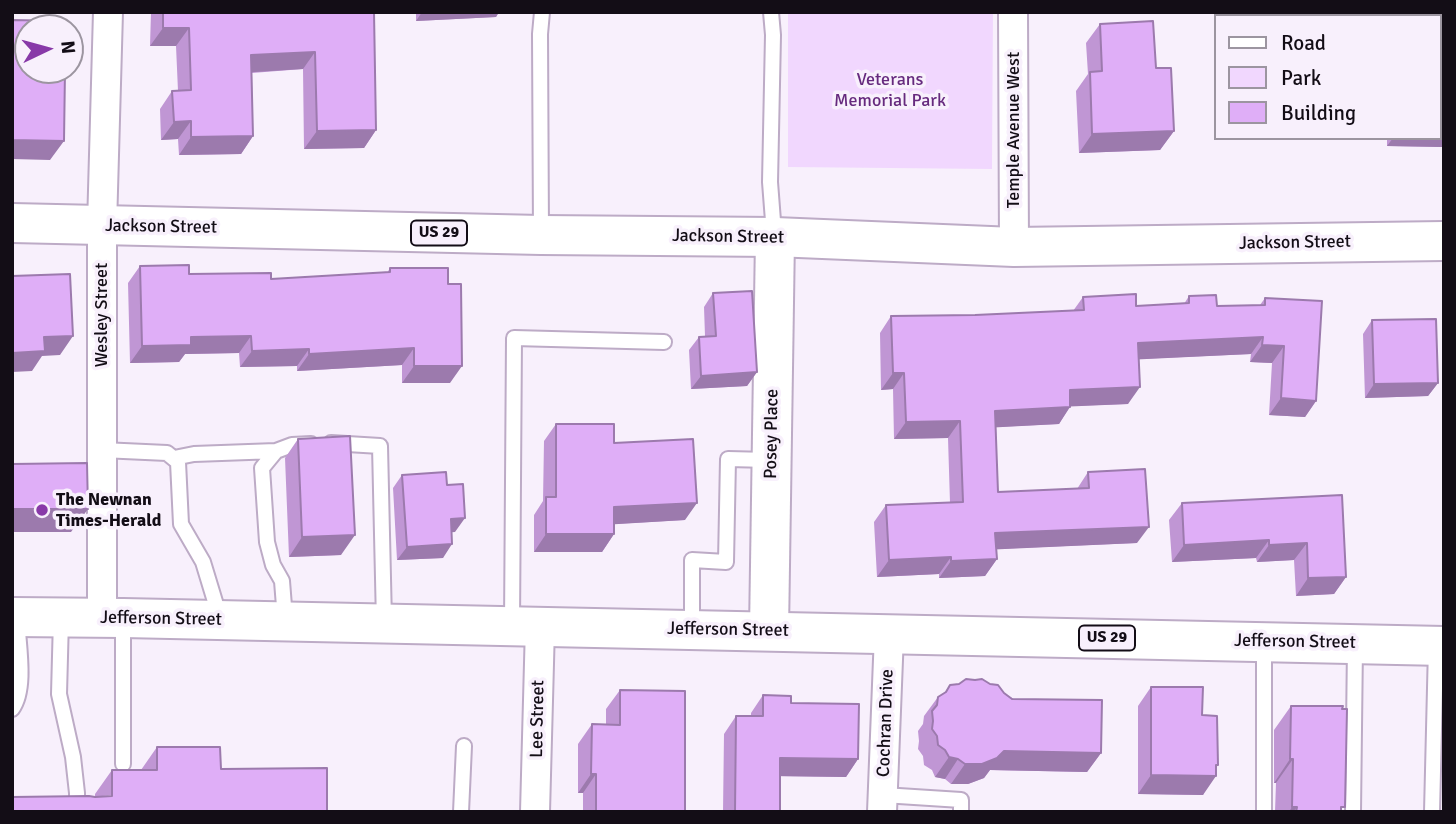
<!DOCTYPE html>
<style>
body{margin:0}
#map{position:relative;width:1456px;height:824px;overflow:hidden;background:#f8f0fc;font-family:Signika,sans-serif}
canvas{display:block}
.frame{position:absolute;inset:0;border:14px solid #130d16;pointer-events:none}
.legend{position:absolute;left:1214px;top:14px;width:228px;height:126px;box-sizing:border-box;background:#f8f0fc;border:2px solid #9c95a0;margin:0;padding:9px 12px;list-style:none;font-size:21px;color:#130d16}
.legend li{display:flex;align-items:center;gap:14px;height:35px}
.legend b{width:35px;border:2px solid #9c95a0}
.north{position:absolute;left:14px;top:14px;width:70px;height:70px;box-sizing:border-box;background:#f8f0fc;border:2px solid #9c95a0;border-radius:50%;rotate:85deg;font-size:19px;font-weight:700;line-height:28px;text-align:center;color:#130d16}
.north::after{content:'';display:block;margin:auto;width:24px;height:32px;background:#8839a8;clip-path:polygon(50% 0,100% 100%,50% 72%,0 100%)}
</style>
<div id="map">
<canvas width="1456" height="824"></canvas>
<div class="frame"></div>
<ul class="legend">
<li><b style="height:9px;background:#fff"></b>Road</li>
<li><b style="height:19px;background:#f1d7fe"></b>Park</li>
<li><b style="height:19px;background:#dfaef7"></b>Building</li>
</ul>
<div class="north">N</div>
</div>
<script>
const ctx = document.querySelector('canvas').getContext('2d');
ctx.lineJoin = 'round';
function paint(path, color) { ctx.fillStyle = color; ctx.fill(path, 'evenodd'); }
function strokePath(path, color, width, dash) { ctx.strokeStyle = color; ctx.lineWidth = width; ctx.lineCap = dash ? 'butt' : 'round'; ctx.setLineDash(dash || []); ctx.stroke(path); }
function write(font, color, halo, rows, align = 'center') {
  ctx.font = font + ' Signika,sans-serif'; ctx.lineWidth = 7; ctx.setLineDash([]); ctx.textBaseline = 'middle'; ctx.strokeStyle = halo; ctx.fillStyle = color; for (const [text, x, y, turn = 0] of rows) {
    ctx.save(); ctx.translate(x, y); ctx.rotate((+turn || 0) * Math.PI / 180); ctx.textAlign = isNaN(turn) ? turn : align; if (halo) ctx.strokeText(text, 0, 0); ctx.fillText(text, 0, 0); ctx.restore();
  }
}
const green = new Path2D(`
 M 788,12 L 993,12 L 992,169 L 788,167 Z`);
const lane = new Path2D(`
 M 771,12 L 773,35 L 770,182 L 774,234
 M 541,234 L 540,34 L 542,12
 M 331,443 L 380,446 L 384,622
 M 102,450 L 167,453 L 178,462 L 181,524 L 203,562 L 220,618
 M 276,451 L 262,468 L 267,542 L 273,565 L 282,581 L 285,619
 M 174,458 L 194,454 L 276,451 L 292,445 L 311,444
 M 61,619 L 59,694 L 73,757 L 77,793 L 77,812
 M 512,624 L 514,338 L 664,342
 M 692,628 L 692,560 L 726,562 L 728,459 L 769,460
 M 1264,643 L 1264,812
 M 12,709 C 27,689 18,643 17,618
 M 123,764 L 123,618
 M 883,795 L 961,800 L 961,812
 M 461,812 L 464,746
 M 1353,812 L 1355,645
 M 1432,812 L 1436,647`);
const street = new Path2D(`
 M 1013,12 L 1014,247
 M 102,617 L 102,226 L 108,12
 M 535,812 L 540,626
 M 882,812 L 889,634`);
const secondary = new Path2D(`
 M 769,631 L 775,237`);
const primary = new Path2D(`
 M 12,223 L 541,235 L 775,237 L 1014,247 L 1444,241
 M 12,617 L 123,618 L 1444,646`);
const wall = new Path2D(`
 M 151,12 L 374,12 L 376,130 L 364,148 L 304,149 L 303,69 L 252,73 L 253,136 L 241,154 L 179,155 L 178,139 L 161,140 L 160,109 L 172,91 L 178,91 L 176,46 L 150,46 Z
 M 416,12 L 499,12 L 496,17 L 416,21 Z
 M 1100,24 L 1156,68 L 1174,131 L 1160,150 L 1079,153 L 1076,91 L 1088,74 L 1086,43 Z
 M 1444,57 L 1444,144 L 1442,147 L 1387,146 L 1387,138 L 1440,138 Z
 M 140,266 L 189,274 L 271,279 L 387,273 L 390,268 L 450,383 L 402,383 L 402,365 L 297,371 L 297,366 L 240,367 L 239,353 L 185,354 L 179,362 L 130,363 L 128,283 Z
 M 713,293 L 757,372 L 747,386 L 691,389 L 689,350 L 699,337 L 705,336 L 704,307 Z
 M 1189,296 L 1217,306 L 1260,305 L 1265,298 L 1316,401 L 1305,417 L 1269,415 L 1272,363 L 1250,362 L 1251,354 L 1139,359 L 1128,404 L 1070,406 L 1059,424 L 996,427 L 998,492 L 1077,489 L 1088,472 L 1137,543 L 996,549 L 997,559 L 985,576 L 939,578 L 939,574 L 877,577 L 874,522 L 886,505 L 950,503 L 948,438 L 894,439 L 893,389 L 881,390 L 880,333 L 891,316 L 975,315 L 1073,311 L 1083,297 L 1136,306 L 1184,304 Z
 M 1372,320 L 1438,383 L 1428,396 L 1365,398 L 1363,334 Z
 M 556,424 L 614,443 L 685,520 L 614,524 L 614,534 L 602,552 L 534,552 L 534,515 L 543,501 L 544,441 Z
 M 298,439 L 341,555 L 289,557 L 285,458 Z
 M 402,475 L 447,485 L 455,532 L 451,532 L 443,558 L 397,560 L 393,488 Z
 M 1342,495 L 1346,577 L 1334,594 L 1296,596 L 1294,560 L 1257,562 L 1256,558 L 1172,562 L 1169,520 L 1182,503 Z
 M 950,685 L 1004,693 L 1101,753 L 1087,772 L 990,770 L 984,778 L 968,784 L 951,784 L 945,779 L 935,777 L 932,770 L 924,765 L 923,756 L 918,749 L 919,741 L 918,731 L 923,724 L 924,716 L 938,697 L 945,692 Z
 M 1151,687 L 1202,715 L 1216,767 L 1203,795 L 1138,794 L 1138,706 Z
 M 620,690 L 685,812 L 583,812 L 583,793 L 578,793 L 578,744 L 592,724 L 606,725 L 606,709 Z
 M 763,695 L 791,703 L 858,759 L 846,777 L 780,776 L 780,812 L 723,812 L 724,734 L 736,716 L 751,716 L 751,713 Z
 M 1291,706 L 1342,812 L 1275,812 L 1276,783 L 1274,783 L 1274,730 Z
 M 157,747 L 221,769 L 327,768 L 95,797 L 95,794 L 112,770 L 141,770 Z`);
const shadedWall = new Path2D(`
 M 422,12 L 499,12 L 496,17 L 416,21 Z
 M 163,28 L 189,28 L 176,46 L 150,46 Z
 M 315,52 L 303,69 L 239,73 L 251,55 Z
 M 191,121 L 178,139 L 161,140 L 174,122 Z
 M 376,130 L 364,148 L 304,149 L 317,131 Z
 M 1174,131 L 1160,150 L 1079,153 L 1092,134 Z
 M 1440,133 L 1444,133 L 1444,144 L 1442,147 L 1387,146 L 1393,138 L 1440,138 Z
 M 253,136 L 241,154 L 179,155 L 191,137 Z
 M 12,140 L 64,141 L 50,160 L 12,159 Z
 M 73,336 L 60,355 L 42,356 L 32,371 L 12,372 L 12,353 L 44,337 Z
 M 251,336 L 239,353 L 185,354 L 179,362 L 130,363 L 142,346 L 191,337 Z
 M 1263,337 L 1251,354 L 1126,360 L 1138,343 Z
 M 1262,345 L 1284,346 L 1272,363 L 1250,362 Z
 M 414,348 L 402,365 L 297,371 L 309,354 Z
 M 309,349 L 297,366 L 240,367 L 252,351 Z
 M 414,366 L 462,366 L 450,383 L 402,383 Z
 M 757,372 L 747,386 L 691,389 L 701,376 Z
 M 893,373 L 904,373 L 893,389 L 881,390 Z
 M 1438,383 L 1428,396 L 1365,398 L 1374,384 Z
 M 1140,387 L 1128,404 L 1058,407 L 1070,390 Z
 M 1281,398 L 1316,401 L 1305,417 L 1269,415 Z
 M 1070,407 L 1059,424 L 984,428 L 995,411 Z
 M 960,421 L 948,438 L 894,439 L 906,422 Z
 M 697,503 L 685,520 L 602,525 L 614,507 Z
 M 12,509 L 88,509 L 71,532 L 12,532 Z
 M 465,518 L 455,532 L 441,533 L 451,519 Z
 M 1149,527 L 1137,543 L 983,550 L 995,533 Z
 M 546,534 L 614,534 L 602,552 L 534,552 Z
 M 355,535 L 341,555 L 289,557 L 302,537 Z
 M 1269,540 L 1256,558 L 1172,562 L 1184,545 Z
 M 1307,543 L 1294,560 L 1257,562 L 1269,545 Z
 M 452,544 L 443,558 L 397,560 L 407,547 Z
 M 951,557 L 939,574 L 877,577 L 889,560 Z
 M 997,559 L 985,576 L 939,578 L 951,561 Z
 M 1346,577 L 1334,594 L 1296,596 L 1308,578 Z
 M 1004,751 L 1101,753 L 1087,772 L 990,770 L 984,778 L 968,784 L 951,784 L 965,764 Z
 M 949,757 L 958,759 L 945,779 L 935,777 Z
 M 780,758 L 858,759 L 846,777 L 768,776 Z
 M 1290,759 L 1293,759 L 1276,783 L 1274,783 Z
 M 1218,765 L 1210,776 L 1216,776 L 1203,795 L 1138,794 L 1151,775 Z
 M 591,774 L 596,774 L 583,793 L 578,793 Z
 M 1292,807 L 1297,807 L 1293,812 L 1289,812 Z`);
const building = new Path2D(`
 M 163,12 L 374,12 L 376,130 L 317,131 L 315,52 L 251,55 L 253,136 L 191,137 L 191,121 L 174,122 L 172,91 L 191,90 L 189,28 L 163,28 Z
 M 12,20 L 66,21 L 66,28 L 28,28 L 28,70 L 65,70 L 64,141 L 12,140 Z
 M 1153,21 L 1156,68 L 1171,68 L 1174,131 L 1092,134 L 1090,72 L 1102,71 L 1100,24 Z
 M 1440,57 L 1444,57 L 1444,133 L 1440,133 Z
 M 189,265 L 189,274 L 271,273 L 271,279 L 390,272 L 390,268 L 448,268 L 448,284 L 461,284 L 462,366 L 414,366 L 414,348 L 309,354 L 309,349 L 252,351 L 251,336 L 191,337 L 191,345 L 142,346 L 140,266 Z
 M 70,274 L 73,336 L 44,337 L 45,351 L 12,353 L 12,276 Z
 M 752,291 L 757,372 L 701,376 L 699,337 L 716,336 L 713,293 Z
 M 1136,294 L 1136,306 L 1189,303 L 1189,296 L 1216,295 L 1217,306 L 1265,305 L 1265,298 L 1322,301 L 1316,401 L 1281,398 L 1284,346 L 1262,345 L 1263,337 L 1138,343 L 1140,387 L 1070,390 L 1070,407 L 995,411 L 998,492 L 1089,488 L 1088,472 L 1145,469 L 1149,527 L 995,533 L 997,559 L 951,561 L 951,557 L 889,560 L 886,505 L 963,502 L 960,421 L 906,422 L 904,373 L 893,373 L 891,316 L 975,315 L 1084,310 L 1083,297 Z
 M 1436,319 L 1438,383 L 1374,384 L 1372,320 Z
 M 556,424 L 614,424 L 614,443 L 693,439 L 697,503 L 614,507 L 614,534 L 546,534 L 546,497 L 556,497 Z
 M 350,436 L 355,535 L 302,537 L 298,439 Z
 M 87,463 L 88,509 L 12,509 L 12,464 Z
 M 446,472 L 447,485 L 463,484 L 465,518 L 451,519 L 452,544 L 407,547 L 402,475 Z
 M 1342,495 L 1346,577 L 1308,578 L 1307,543 L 1269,545 L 1269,540 L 1184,545 L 1182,503 Z
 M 966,679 L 975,680 L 982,679 L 990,684 L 998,685 L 1004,693 L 1012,699 L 1102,700 L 1101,753 L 1004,751 L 997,758 L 982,764 L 965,764 L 958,759 L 949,757 L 945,750 L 938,745 L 937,736 L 932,729 L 933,721 L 932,711 L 937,705 L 938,697 L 946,692 L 950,685 L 959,684 Z
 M 1151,687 L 1203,687 L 1202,715 L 1217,716 L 1218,765 L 1216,765 L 1216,776 L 1151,775 Z
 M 620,690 L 685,691 L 685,812 L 596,812 L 596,774 L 591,774 L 592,724 L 620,725 Z
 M 763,695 L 791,696 L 791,703 L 859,704 L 858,759 L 780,758 L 780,812 L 735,812 L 736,716 L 763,716 Z
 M 1291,706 L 1343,706 L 1342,709 L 1347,709 L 1345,807 L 1341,807 L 1341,812 L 1296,812 L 1297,807 L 1292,807 L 1293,759 L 1290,759 Z
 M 157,747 L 220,747 L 221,769 L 327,768 L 327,812 L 12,812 L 12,797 L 89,796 L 95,797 L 112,796 L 112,770 L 157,770 Z`);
const markers = [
 [42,510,7,"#8839a8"]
];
const shields = [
 [439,233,56],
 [1107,638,56]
];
const shieldNames = [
 ["US 29",439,233],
 ["US 29",1107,638]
];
const parkNames = [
 ["Veterans",890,80],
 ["Memorial Park",890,101]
];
const streetNames = [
 ["Temple Avenue West",1014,130,-90],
 ["Jackson Street",161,227,1],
 ["Jackson Street",728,237,1],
 ["Jackson Street",1295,243,-1],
 ["Wesley Street",102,315,-90],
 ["Posey Place",772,434,-89],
 ["Jefferson Street",161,619,1],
 ["Jefferson Street",728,630,1],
 ["Jefferson Street",1295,642,1],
 ["Lee Street",538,719,-89],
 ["Cochran Drive",886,723,-88]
];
const poiNames = [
 ["The Newnan",56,500],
 ["Times-Herald",56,521]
];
paint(green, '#f1d7fe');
strokePath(lane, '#bdabc6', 18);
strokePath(street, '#bdabc6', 32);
strokePath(secondary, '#bdabc6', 42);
strokePath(primary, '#bdabc6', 42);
strokePath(lane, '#fff', 14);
strokePath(street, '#fff', 28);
strokePath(secondary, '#fff', 38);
strokePath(primary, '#fff', 38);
paint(wall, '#c096d4');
paint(shadedWall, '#9c7aad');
paint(building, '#dfaef7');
strokePath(building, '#9c7aad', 2);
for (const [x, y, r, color] of markers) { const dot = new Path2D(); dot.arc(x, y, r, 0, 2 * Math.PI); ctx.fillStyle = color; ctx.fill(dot); strokePath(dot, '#f8f0fc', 2.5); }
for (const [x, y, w] of shields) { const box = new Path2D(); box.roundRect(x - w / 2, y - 12.5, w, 25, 5); ctx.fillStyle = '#f8f0fc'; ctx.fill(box); strokePath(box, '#130d16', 2); }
write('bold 16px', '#130d16', null, shieldNames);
write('18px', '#662a7e', '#f8f0fc', parkNames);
write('18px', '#130d16', '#f8f0fc', streetNames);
write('bold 18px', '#130d16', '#f8f0fc', poiNames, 'left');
</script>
